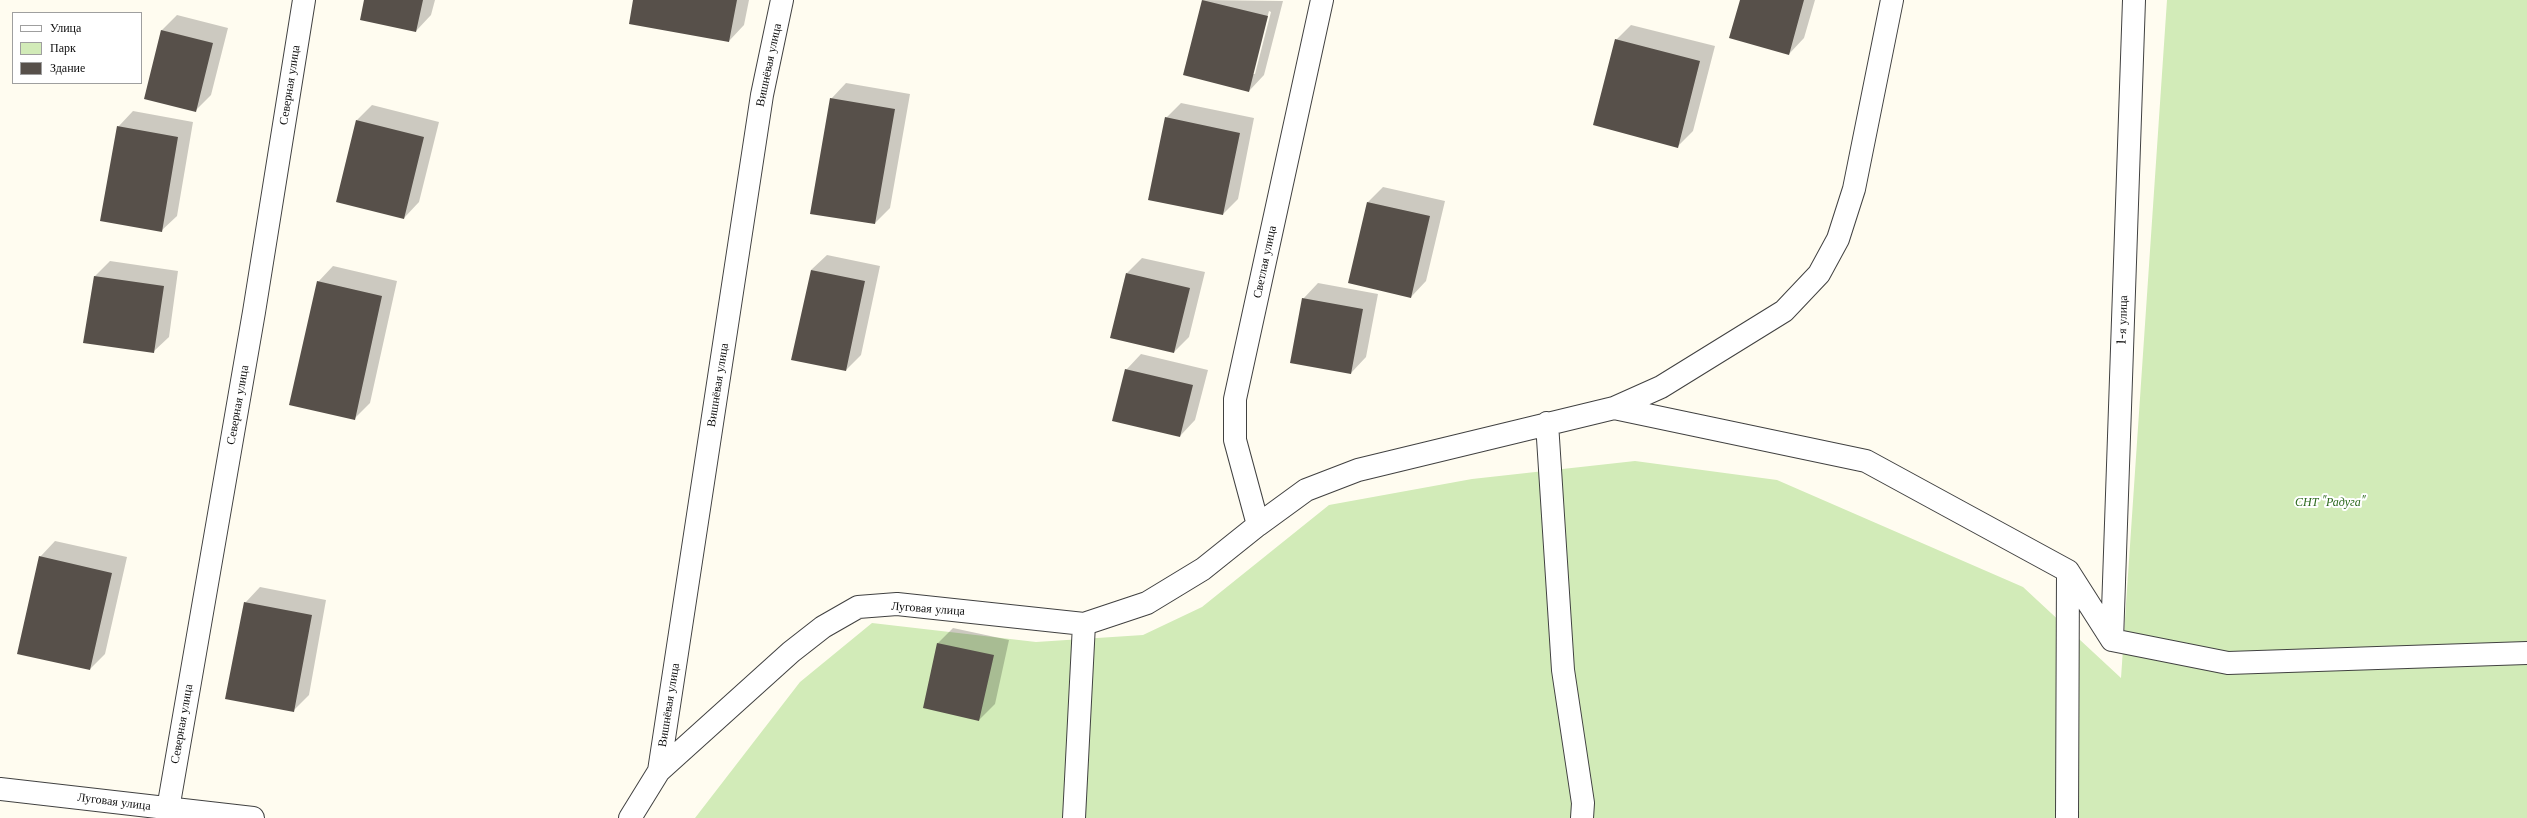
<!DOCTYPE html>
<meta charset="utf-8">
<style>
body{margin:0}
#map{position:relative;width:2527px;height:818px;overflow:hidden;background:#fffcf0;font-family:"Libre Baskerville",serif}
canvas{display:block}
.legend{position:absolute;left:12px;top:12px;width:130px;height:72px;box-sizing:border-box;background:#fff;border:1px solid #9f9f9f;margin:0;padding:5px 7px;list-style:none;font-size:12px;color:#0e0e0e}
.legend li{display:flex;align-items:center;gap:8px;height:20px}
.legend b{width:20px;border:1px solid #9f9f9f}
</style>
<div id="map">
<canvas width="2527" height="818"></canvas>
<ul class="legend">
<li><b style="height:5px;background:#fff"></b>Улица</li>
<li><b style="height:11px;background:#d2ebb8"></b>Парк</li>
<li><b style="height:11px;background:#57504a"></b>Здание</li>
</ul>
</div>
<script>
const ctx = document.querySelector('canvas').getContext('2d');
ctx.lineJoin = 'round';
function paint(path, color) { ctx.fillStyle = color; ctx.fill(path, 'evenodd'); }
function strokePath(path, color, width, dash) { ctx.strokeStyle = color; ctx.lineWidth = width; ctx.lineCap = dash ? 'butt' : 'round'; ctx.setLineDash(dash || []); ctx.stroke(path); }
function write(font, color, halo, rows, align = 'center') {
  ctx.font = font + ' "Libre Baskerville",serif'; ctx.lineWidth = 4; ctx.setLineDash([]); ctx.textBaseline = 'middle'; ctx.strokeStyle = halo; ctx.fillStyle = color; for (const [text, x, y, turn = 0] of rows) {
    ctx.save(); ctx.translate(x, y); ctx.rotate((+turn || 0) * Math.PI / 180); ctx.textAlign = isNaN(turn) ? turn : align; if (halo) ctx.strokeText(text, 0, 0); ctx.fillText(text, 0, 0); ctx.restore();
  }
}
const green = new Path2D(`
 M 2167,0 L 2527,0 L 2527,818 L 695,818 L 800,682 L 872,623 L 1036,642 L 1143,635 L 1202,607 L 1329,505 L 1472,479 L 1635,461 L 1777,480 L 2023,587 L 2121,678 Z`);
const shadow = new Path2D(`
 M 365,0 L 435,0 L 431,15 L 416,31 Z
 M 634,0 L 749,0 L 744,25 L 729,41 Z
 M 1203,0 L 1283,1 L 1264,75 L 1249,91 L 1184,74 ZM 1269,11 L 1271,12 L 1255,74 L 1252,74 Z
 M 1741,0 L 1815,0 L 1804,38 L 1789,54 Z
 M 177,15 L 228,28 L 211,95 L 196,110 L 145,98 L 162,30 Z
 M 1631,25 L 1715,46 L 1693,131 L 1678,146 L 1616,40 Z
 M 846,83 L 910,94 L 890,208 L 875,223 L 811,213 L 831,99 Z
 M 1181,103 L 1254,118 L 1238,199 L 1223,214 L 1166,118 Z
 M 372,105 L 439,122 L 419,202 L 404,218 L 357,120 Z
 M 133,111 L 193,122 L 177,216 L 161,231 L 118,127 Z
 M 1383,187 L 1445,201 L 1426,281 L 1411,297 L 1368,202 Z
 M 827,255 L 880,266 L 861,355 L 846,370 L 811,270 Z
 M 1142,258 L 1205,272 L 1189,337 L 1174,352 L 1127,273 Z
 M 110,261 L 178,271 L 169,337 L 153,352 L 84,342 L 95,276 Z
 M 333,266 L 397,281 L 370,403 L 354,419 L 318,282 Z
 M 1318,283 L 1378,294 L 1366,357 L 1351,373 L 1303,299 Z
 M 1141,354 L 1208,370 L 1195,420 L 1180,436 L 1126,370 Z
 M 55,541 L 127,557 L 105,654 L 90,669 L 40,557 Z
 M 260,587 L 326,600 L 309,695 L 293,711 L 245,603 Z
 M 953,628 L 1009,640 L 995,704 L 979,720 L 938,643 Z`);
const building = new Path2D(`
 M 364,0 L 423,0 L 416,32 L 360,20 Z
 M 633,0 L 737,0 L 729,42 L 629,24 Z
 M 1202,0 L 1268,16 L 1249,92 L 1183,75 Z
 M 1740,0 L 1804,0 L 1789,55 L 1729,38 Z
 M 161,30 L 213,43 L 196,112 L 144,99 Z
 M 1615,39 L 1700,61 L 1678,148 L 1593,125 Z
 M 830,98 L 895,109 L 875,224 L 810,214 Z
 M 1165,117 L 1240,133 L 1223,215 L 1148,200 Z
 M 356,120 L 424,137 L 404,219 L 336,202 Z
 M 117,126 L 178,137 L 162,232 L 100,221 Z
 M 1367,202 L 1430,216 L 1411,298 L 1348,283 Z
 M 811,270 L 865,281 L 846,371 L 791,360 Z
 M 1126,273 L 1190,288 L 1174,353 L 1110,338 Z
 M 94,276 L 164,286 L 154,353 L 83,343 Z
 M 317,281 L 382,296 L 355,420 L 289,405 Z
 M 1302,298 L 1363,309 L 1351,374 L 1290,363 Z
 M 1125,369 L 1193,385 L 1180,437 L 1112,421 Z
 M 39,556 L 112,573 L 90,670 L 17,654 Z
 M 244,602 L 312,615 L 294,712 L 225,699 Z
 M 937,643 L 994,655 L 979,721 L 923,708 Z`);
const minor = new Path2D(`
 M 1614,408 L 1661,387 L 1784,311 L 1819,274 L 1838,239 L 1854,189 L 1892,0
 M 1547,423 L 1563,670 L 1583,803 L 1582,818
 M 1258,525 L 1235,440 L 1235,399 L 1322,0
 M 2112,640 L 2134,0
 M 659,771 L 762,95 L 782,0
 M 0,789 L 253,818
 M 168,809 L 254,312 L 304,0
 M 630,818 L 659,771 L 791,652 L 823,627 L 858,607 L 897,604 L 1084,624 L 1147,603 L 1203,569 L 1258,525 L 1306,490 L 1358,470 L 1614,408 L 1866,461 L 2068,571 L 2112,640 L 2228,663 L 2527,653
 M 1074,818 L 1084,624
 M 2067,818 L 2068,571`);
const streetNames = [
 ["Вишнёвая улица",769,65,-78],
 ["Северная улица",290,85,-81],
 ["Светлая улица",1265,262,-78],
 ["1-я улица",2123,320,-88],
 ["Вишнёвая улица",718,385,-81],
 ["Северная улица",238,405,-80],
 ["Луговая улица",928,609,4],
 ["Вишнёвая улица",669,705,-81],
 ["Северная улица",182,724,-80],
 ["Луговая улица",114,802,7]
];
const parkNames = [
 ["СНТ \"Радуга\"",2330,503]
];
paint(green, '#d2ebb8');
paint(shadow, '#0003');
paint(building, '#57504a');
strokePath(minor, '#414141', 24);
strokePath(minor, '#fff', 22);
write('12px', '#0e0e0e', '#fff', streetNames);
write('italic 12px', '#2b681c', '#fff', parkNames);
</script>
